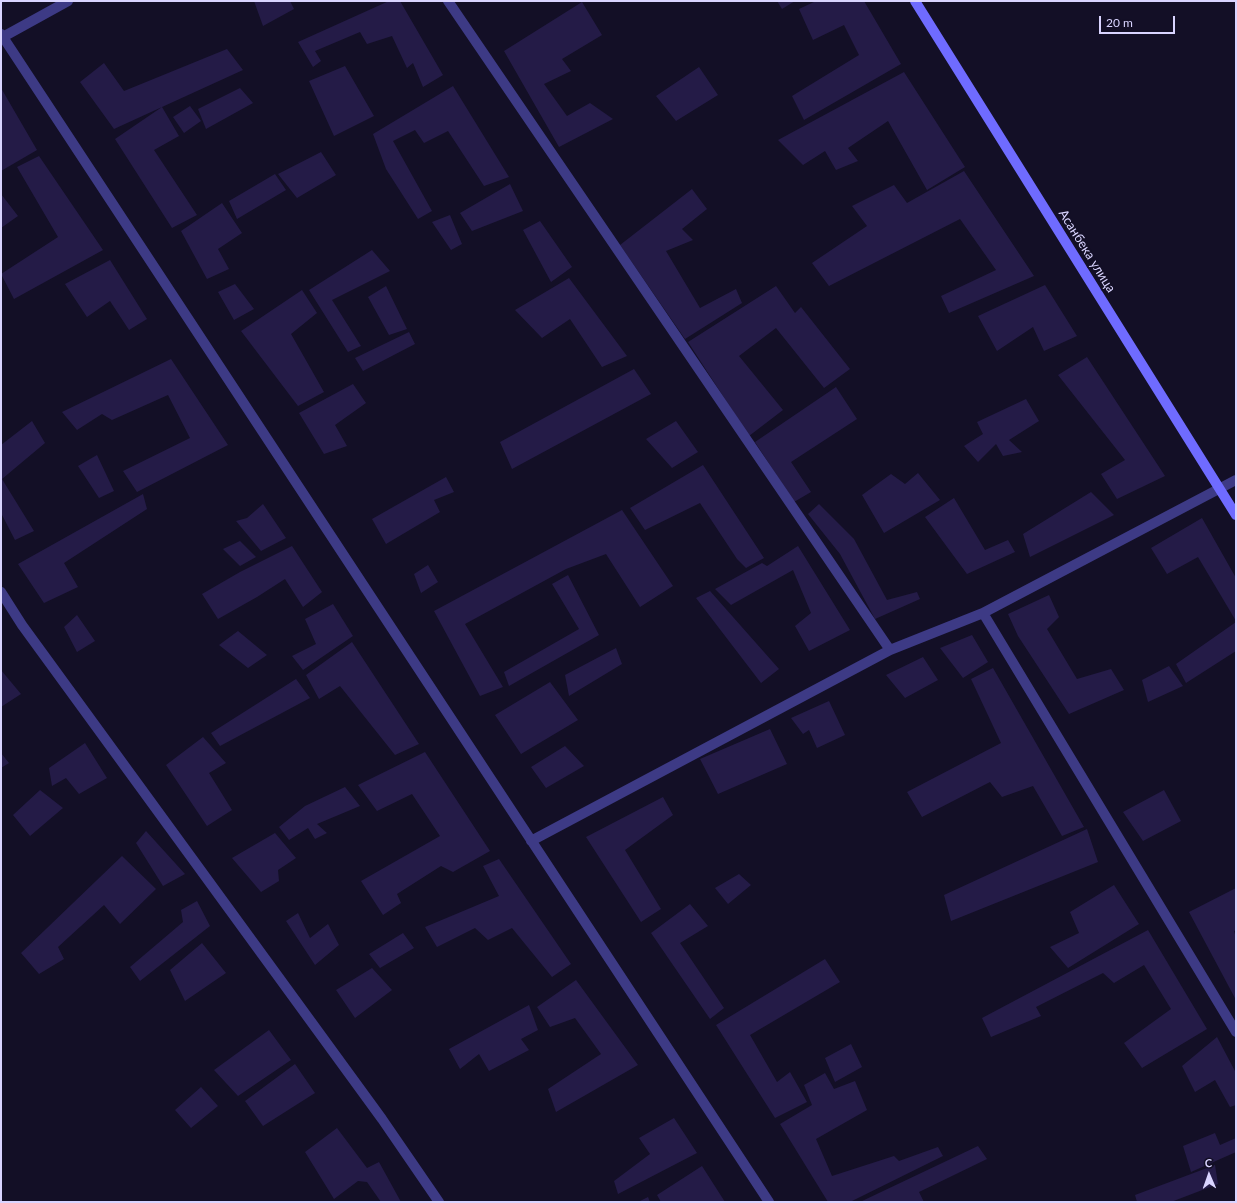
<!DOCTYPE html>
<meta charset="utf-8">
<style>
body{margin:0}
#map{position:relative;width:1237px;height:1203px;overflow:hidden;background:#130f26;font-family:Lato,sans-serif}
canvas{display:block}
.frame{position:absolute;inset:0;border:2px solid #d9d4ff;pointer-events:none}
.north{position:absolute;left:1189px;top:1155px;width:40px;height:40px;-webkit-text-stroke:3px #130f26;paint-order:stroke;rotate:358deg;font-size:11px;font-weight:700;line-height:16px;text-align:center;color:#d9d4ff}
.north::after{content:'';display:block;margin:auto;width:14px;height:18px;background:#d9d4ff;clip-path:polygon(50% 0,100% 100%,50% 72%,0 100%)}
.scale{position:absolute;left:1099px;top:16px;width:76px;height:18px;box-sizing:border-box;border:2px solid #d9d4ff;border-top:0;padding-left:5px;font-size:12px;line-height:14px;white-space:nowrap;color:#d9d4ff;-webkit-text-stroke:3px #130f26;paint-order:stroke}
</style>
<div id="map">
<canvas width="1237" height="1203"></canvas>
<div class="frame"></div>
<div class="north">С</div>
<div class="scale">20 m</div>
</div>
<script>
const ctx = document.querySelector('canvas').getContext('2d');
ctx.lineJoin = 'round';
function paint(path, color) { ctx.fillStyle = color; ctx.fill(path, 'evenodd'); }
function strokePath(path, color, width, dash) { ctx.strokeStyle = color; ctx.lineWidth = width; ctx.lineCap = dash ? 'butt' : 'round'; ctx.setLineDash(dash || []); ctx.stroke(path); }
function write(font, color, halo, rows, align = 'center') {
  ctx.font = font + ' Lato,sans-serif'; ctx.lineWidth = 4; ctx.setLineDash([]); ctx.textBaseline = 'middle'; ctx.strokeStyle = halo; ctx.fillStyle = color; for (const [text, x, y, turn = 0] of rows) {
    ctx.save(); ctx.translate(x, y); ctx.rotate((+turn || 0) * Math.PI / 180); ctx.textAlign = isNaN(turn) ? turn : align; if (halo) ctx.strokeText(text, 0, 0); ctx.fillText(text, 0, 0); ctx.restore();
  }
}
const building = new Path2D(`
 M 254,1 L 290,1 L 294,9 L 263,26 Z
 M 389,1 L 400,1 L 443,75 L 423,87 L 413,63 L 407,68 L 392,36 L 367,44 L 360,32 L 315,51 L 321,61 L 313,67 L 298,42 Z
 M 777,1 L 795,1 L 782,9 Z
 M 816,1 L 864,1 L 901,64 L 804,120 L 792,96 L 859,55 L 844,25 L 813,40 L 799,9 Z
 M 582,2 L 602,35 L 562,59 L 571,71 L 544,84 L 567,116 L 590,103 L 613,119 L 559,147 L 504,51 Z
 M 227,49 L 243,70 L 162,107 L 179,136 L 154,150 L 197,215 L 172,228 L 115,139 L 162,107 L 114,129 L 80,82 L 104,63 L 124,91 Z
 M 345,66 L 374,116 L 334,136 L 309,81 Z
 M 699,67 L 718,95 L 676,121 L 656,96 Z
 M 904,72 L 965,167 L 927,190 L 888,121 L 848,148 L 858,161 L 836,170 L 825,151 L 803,165 L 778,140 Z
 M 453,86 L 509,177 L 484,186 L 448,131 L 424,143 L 415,130 L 393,141 L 432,211 L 418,219 L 386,169 L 373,134 Z
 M 1,88 L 37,150 L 1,171 Z
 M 240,88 L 253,103 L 206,129 L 198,109 Z
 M 190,106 L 201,121 L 184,133 L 173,117 Z
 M 321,152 L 336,175 L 297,198 L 278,174 Z
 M 39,156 L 103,250 L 14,299 L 1,274 L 58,237 L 17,167 Z
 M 964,171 L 1034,276 L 949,313 L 941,296 L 996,270 L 960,219 L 829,286 L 812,263 L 867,226 L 852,206 L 894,185 L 907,203 Z
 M 275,174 L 286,190 L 237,219 L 229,201 Z
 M 510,184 L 523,211 L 472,231 L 460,213 Z
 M 692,189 L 707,209 L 682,229 L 693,240 L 666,251 L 700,308 L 736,289 L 742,303 L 685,339 L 620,245 Z
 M 1,194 L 18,216 L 1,228 Z
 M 222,203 L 242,233 L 218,249 L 229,269 L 207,279 L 181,231 Z
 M 450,215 L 462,244 L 451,250 L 432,222 Z
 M 540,221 L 572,267 L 551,282 L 523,230 Z
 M 372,250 L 390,271 L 332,300 L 361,346 L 348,352 L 309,290 Z
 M 110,260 L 147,319 L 129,330 L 110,301 L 87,317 L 65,284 Z
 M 569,278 L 627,356 L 602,367 L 570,319 L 542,338 L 515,310 Z
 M 235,284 L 254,309 L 234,320 L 218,292 Z
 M 1045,285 L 1077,336 L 1044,351 L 1033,327 L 997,351 L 978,316 Z
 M 386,286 L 407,329 L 389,335 L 368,297 Z
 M 776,286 L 795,313 L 801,307 L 850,369 L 824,388 L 776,328 L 739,356 L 783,410 L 749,436 L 688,342 Z
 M 302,290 L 317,313 L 291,334 L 324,392 L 298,406 L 241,331 Z
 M 409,332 L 415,344 L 363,371 L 355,358 Z
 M 1087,357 L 1165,476 L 1117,499 L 1101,474 L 1125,460 L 1058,375 Z
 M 171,359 L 228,445 L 137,492 L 123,471 L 190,438 L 168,395 L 112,420 L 102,414 L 77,430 L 62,412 Z
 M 634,369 L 651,394 L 512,469 L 500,442 Z
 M 353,384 L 366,403 L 335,425 L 347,446 L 324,454 L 299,413 Z
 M 836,387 L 857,419 L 791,462 L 811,492 L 794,502 L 755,442 Z
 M 1026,399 L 1039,421 L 1009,440 L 1022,452 L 1003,456 L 996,444 L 978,462 L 964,446 L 983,434 L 977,422 Z
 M 32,421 L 45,443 L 2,479 L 34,531 L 15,540 L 1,513 L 1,445 Z
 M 676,421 L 698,452 L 672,468 L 646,439 Z
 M 97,455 L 114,491 L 99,498 L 78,466 Z
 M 703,465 L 764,558 L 746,568 L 737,559 L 700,503 L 645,530 L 630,508 Z
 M 918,473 L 940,500 L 884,533 L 862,495 L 891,474 L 905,484 Z
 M 446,477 L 454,492 L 434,500 L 440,512 L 386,544 L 372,519 Z
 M 1091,492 L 1114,515 L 1030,557 L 1023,534 Z
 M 143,494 L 147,509 L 64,563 L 78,587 L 44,603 L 18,564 Z
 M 954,498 L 985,550 L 1008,540 L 1015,552 L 967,574 L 925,517 Z
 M 263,504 L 286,538 L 261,551 L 236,521 L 247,518 Z
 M 819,504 L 854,539 L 887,600 L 917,592 L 920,599 L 875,619 L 840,554 L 808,514 Z
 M 622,510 L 673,586 L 640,607 L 606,554 L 566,569 L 465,624 L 503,687 L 480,696 L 434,611 Z
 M 1202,518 L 1236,578 L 1236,621 L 1198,557 L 1167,574 L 1151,548 Z
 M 240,541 L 256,557 L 240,566 L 223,549 Z
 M 292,546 L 322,592 L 303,607 L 285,579 L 257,597 L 218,619 L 202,594 L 240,572 Z
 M 798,546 L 850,630 L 809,651 L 795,626 L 811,613 L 793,570 L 731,605 L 715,589 L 762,563 L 767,566 Z
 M 428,565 L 438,582 L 421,593 L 414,574 Z
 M 568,575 L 599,635 L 509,686 L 504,672 L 579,629 L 552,584 Z
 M 710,591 L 779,669 L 761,683 L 696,598 Z
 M 1049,595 L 1059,617 L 1047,629 L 1077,679 L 1111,669 L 1124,690 L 1069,714 L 1018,636 L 1008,614 Z
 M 333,604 L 353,636 L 303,670 L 292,656 L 316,644 L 305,619 Z
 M 77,615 L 95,641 L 77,652 L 64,627 Z
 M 1236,622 L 1236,651 L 1186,683 L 1176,664 Z
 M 238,631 L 267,655 L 248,668 L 219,645 Z
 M 972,635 L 988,662 L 963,678 L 940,648 Z
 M 352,642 L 419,744 L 395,755 L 340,686 L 319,699 L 306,675 Z
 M 616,648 L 622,664 L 569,696 L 565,675 Z
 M 923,657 L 938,680 L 905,698 L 886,675 Z
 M 1169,666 L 1183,686 L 1148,702 L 1142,680 Z
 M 993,668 L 1084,827 L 1062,836 L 1033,786 L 1002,797 L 990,782 L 922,817 L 907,792 L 1001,743 L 971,679 Z
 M 1,670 L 21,694 L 1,707 Z
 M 296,679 L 310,698 L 220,746 L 211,733 Z
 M 550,682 L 578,720 L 521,754 L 495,715 Z
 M 829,701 L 845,735 L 817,748 L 809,730 L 803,734 L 791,718 Z
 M 770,729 L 787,764 L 718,794 L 700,759 Z
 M 203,737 L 226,763 L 209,773 L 232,810 L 207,826 L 166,765 Z
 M 85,743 L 107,778 L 79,794 L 66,778 L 52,786 L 49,768 Z
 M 565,746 L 584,766 L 546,788 L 531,767 Z
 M 425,752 L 490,851 L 453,872 L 441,866 L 397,894 L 401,903 L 383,915 L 361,881 L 440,836 L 412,794 L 377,811 L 358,785 Z
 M 1,753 L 9,763 L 1,768 Z
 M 345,787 L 360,806 L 317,824 L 327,833 L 315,839 L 308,828 L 289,840 L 279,827 L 305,806 Z
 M 40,790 L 63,808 L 30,836 L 13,815 Z
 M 1164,790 L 1181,821 L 1143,841 L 1123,812 Z
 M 663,797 L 673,815 L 625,850 L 661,909 L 641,922 L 586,837 Z
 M 1087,829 L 1098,862 L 951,921 L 944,895 Z
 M 146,831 L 185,874 L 163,886 L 136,843 Z
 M 275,833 L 296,858 L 278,870 L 279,881 L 261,892 L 232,858 Z
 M 122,856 L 156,889 L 120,924 L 104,905 L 58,947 L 64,959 L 39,974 L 21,953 Z
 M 499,859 L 571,964 L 552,977 L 512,928 L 488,940 L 475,928 L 437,947 L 425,927 L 499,896 L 483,866 Z
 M 739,874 L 751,885 L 728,904 L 715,888 Z
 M 1114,885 L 1139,924 L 1068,968 L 1050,947 L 1079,933 L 1070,912 Z
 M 1236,888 L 1236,930 L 1234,931 L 1236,938 L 1236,1000 L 1189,912 Z
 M 197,901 L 210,926 L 140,981 L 130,967 L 183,922 L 181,910 Z
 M 690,904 L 708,926 L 680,943 L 724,1008 L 710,1019 L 651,933 Z
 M 298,913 L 310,938 L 328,924 L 339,945 L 315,965 L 286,921 Z
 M 1148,930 L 1207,1029 L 1142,1068 L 1124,1043 L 1171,1009 L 1144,965 L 1114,983 L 1103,973 L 1036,1007 L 1041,1016 L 991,1037 L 982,1018 Z
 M 403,933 L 414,948 L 380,968 L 369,954 Z
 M 202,943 L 226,973 L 185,1001 L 170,970 Z
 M 825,959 L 840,982 L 750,1035 L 777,1082 L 790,1072 L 807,1102 L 775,1118 L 716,1025 Z
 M 372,968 L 392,990 L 355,1018 L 336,990 Z
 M 576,980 L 638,1065 L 556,1112 L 548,1089 L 601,1054 L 575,1018 L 550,1027 L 537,1007 Z
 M 529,1005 L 538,1030 L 521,1039 L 529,1050 L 489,1071 L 479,1054 L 460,1069 L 449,1049 Z
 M 269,1030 L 291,1060 L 238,1096 L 214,1070 Z
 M 1217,1037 L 1236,1073 L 1236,1105 L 1230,1107 L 1215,1080 L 1195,1092 L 1182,1066 Z
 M 851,1044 L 862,1067 L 835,1082 L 825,1058 Z
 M 295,1064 L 315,1093 L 263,1126 L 245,1101 Z
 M 825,1073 L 834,1089 L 855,1081 L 867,1110 L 816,1139 L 832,1176 L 894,1156 L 899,1161 L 938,1147 L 943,1156 L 850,1202 L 828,1202 L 780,1124 L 812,1105 L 804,1085 Z
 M 201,1087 L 218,1106 L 191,1128 L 175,1110 Z
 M 674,1118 L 697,1153 L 618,1194 L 614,1181 L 650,1154 L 639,1138 Z
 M 337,1128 L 367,1168 L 379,1162 L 401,1202 L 381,1202 L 367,1182 L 358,1181 L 334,1199 L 305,1152 Z
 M 1215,1133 L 1220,1145 L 1236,1138 L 1236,1152 L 1191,1172 L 1183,1146 Z
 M 978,1146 L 987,1159 L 919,1192 L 924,1202 L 860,1202 Z
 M 1215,1165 L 1218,1184 L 1171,1202 L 1137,1202 L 1135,1195 Z
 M 702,1166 L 725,1202 L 661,1202 L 657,1195 Z
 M 648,1197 L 650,1202 L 638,1202 Z`);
const street = new Path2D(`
 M 448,1 L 890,650
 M 1,34 L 769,1202
 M 1,38 L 68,1
 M 1,592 L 22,625 L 382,1119 L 439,1202
 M 983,613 L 1236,1032
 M 531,841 L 890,650 L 983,613 L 1236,480`);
const secondary = new Path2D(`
 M 915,1 L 1236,515`);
const streetNames = [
 ["Асанбека улица",1087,251,58]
];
paint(building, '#241b47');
strokePath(street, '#3d3a85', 10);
strokePath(secondary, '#6f6bff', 10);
write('13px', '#d9d4ff', '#130f26', streetNames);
</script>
